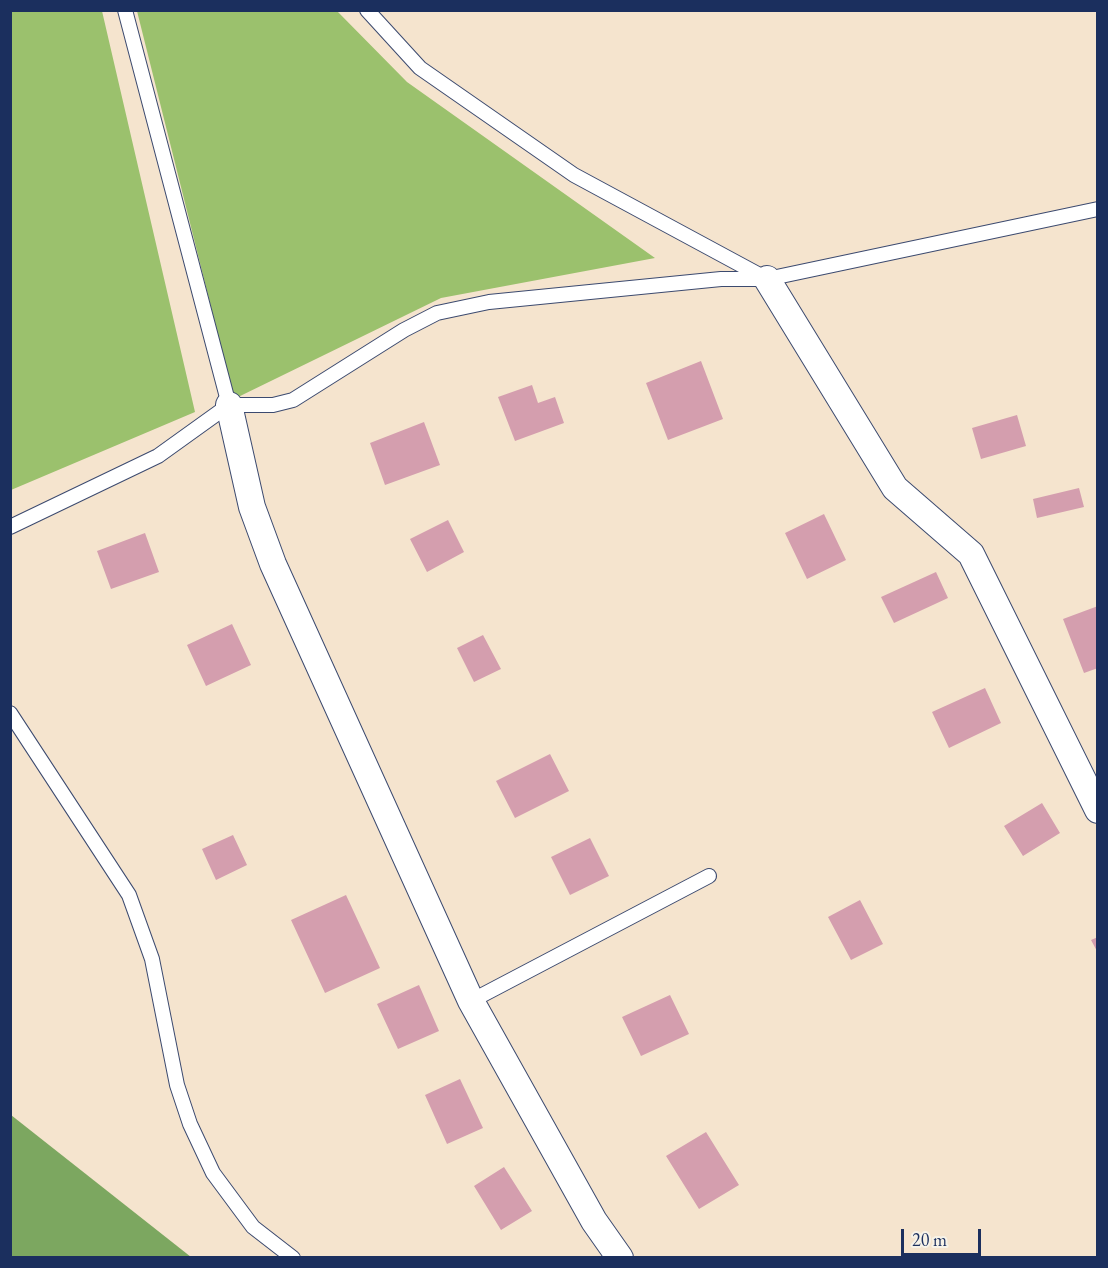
<!DOCTYPE html>
<style>
body{margin:0}
#map{position:relative;width:1108px;height:1268px;overflow:hidden;background:#f5e4ce;font-family:"EB Garamond",serif}
canvas{display:block}
.frame{position:absolute;inset:0;border:12px solid #1b2f5e;pointer-events:none}
.scale{position:absolute;left:901px;top:1229px;width:80px;height:27px;box-sizing:border-box;border:3px solid #1b2f5e;border-top:0;padding-left:8px;font-size:18px;line-height:21px;white-space:nowrap;color:#1b2f5e;-webkit-text-stroke:4px #f7f3e8;paint-order:stroke}
</style>
<div id="map">
<canvas width="1108" height="1268"></canvas>
<div class="frame"></div>
<div class="scale">20 m</div>
</div>
<script>
const ctx = document.querySelector('canvas').getContext('2d');
ctx.lineJoin = 'round';
function paint(path, color) { ctx.fillStyle = color; ctx.fill(path, 'evenodd'); }
function strokePath(path, color, width, dash) { ctx.strokeStyle = color; ctx.lineWidth = width; ctx.lineCap = dash ? 'butt' : 'round'; ctx.setLineDash(dash || []); ctx.stroke(path); }
const green = new Path2D(`
 M 11,10 L 102,11 L 195,412 L 11,490 Z
 M 137,11 L 337,11 L 407,82 L 655,258 L 441,298 L 234,399 Z`);
const forest = new Path2D(`
 M 10,1115 L 11,1115 L 191,1257 L 11,1257 Z`);
const building = new Path2D(`
 M 701,361 L 723,419 L 668,440 L 646,383 Z
 M 532,385 L 538,403 L 555,397 L 564,423 L 515,441 L 498,397 Z
 M 1017,415 L 1026,446 L 981,459 L 972,428 Z
 M 424,422 L 440,465 L 385,485 L 370,443 Z
 M 1079,488 L 1084,507 L 1037,518 L 1033,499 Z
 M 824,514 L 846,560 L 807,579 L 785,533 Z
 M 448,520 L 464,552 L 427,572 L 410,539 Z
 M 145,533 L 159,572 L 111,589 L 97,551 Z
 M 936,572 L 948,598 L 894,623 L 881,597 Z
 M 1098,606 L 1098,668 L 1084,673 L 1063,619 Z
 M 232,624 L 251,665 L 206,686 L 187,645 Z
 M 483,635 L 501,669 L 474,682 L 457,648 Z
 M 985,688 L 1001,723 L 949,748 L 932,712 Z
 M 550,754 L 569,791 L 515,818 L 496,781 Z
 M 1042,803 L 1060,833 L 1023,856 L 1004,826 Z
 M 233,835 L 247,865 L 216,880 L 202,849 Z
 M 590,838 L 609,876 L 570,895 L 551,857 Z
 M 346,895 L 380,968 L 325,993 L 291,920 Z
 M 860,900 L 883,944 L 851,960 L 828,917 Z
 M 1098,937 L 1098,953 L 1091,940 Z
 M 419,985 L 439,1031 L 398,1049 L 377,1004 Z
 M 670,995 L 689,1034 L 641,1056 L 622,1017 Z
 M 460,1079 L 483,1128 L 447,1144 L 425,1095 Z
 M 706,1132 L 739,1185 L 699,1209 L 666,1156 Z
 M 504,1167 L 532,1211 L 501,1230 L 474,1186 Z`);
const lane = new Path2D(`
 M 125,10 L 229,405
 M 367,10 L 420,68 L 574,175 L 765,278
 M 10,527 L 158,456 L 229,405 L 273,405 L 293,400 L 404,330 L 437,313 L 489,302 L 721,279 L 767,279 L 1098,209
 M 10,713 L 129,895 L 152,959 L 177,1085 L 190,1124 L 213,1173 L 253,1227 L 293,1258
 M 471,1001 L 709,876`);
const street = new Path2D(`
 M 767,279 L 895,488 L 971,554 L 1098,810
 M 229,405 L 252,507 L 273,564 L 471,1001 L 594,1221 L 620,1258`);
paint(green, '#9bc16d');
paint(forest, '#7ca760');
paint(building, '#d49eae');
strokePath(lane, '#3c4a6f', 16);
strokePath(street, '#3c4a6f', 28);
strokePath(lane, '#fff', 14);
strokePath(street, '#fff', 26);
</script>
